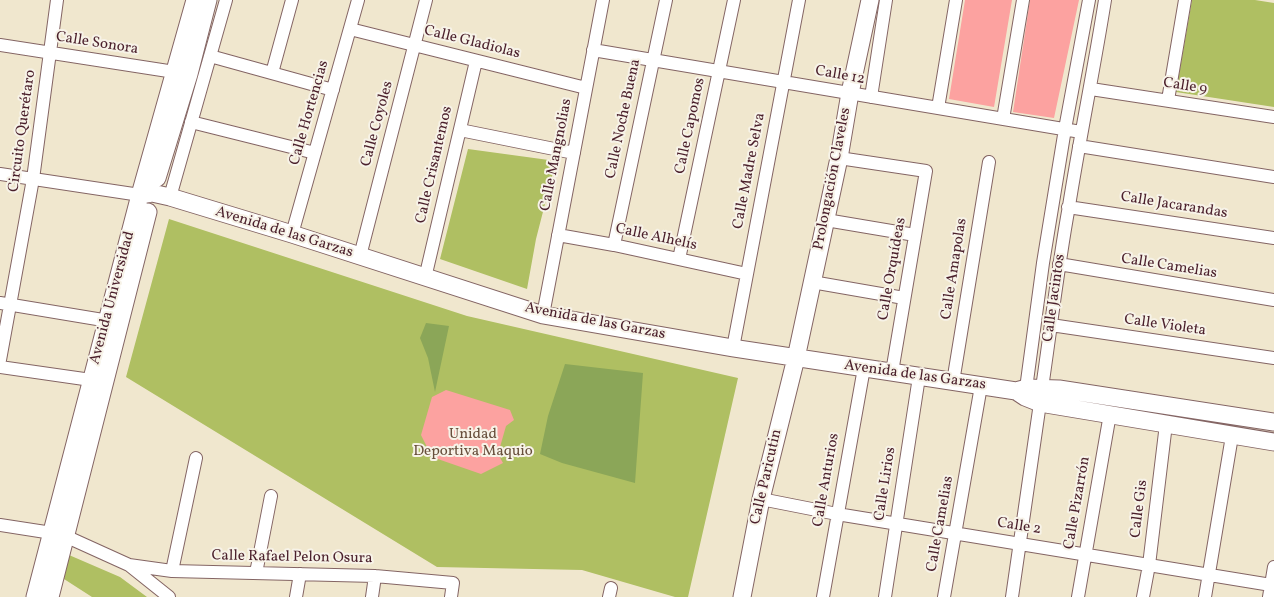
<!DOCTYPE html>
<meta charset="utf-8">
<style>
body{margin:0}
canvas{display:block;background:#f0e7ce}
</style>
<canvas width="1274" height="597"></canvas>
<script>
const ctx = document.querySelector('canvas').getContext('2d');
ctx.lineJoin = 'round';
function paint(path, color) { ctx.fillStyle = color; ctx.fill(path, 'evenodd'); }
function strokePath(path, color, width, dash) { ctx.strokeStyle = color; ctx.lineWidth = width; ctx.lineCap = dash ? 'butt' : 'round'; ctx.setLineDash(dash || []); ctx.stroke(path); }
function write(font, color, halo, rows, align = 'center') {
  ctx.font = font + ' Vollkorn,serif'; ctx.lineWidth = 4; ctx.setLineDash([]); ctx.textBaseline = 'middle'; ctx.strokeStyle = halo; ctx.fillStyle = color; for (const [text, x, y, turn = 0] of rows) {
    ctx.save(); ctx.translate(x, y); ctx.rotate((+turn || 0) * Math.PI / 180); ctx.textAlign = isNaN(turn) ? turn : align; if (halo) ctx.strokeText(text, 0, 0); ctx.fillText(text, 0, 0); ctx.restore();
  }
}
const green = new Path2D(`
 M 1192,0 L 1255,0 L 1274,3 L 1274,107 L 1176,92 Z
 M 468,149 L 556,161 L 536,239 L 527,289 L 440,259 Z
 M 169,219 L 467,316 L 738,378 L 688,597 L 675,597 L 582,570 L 437,567 L 126,377 Z
 M 69,555 L 120,577 L 147,597 L 92,597 L 64,579 Z`);
const forest = new Path2D(`
 M 426,323 L 449,326 L 435,392 L 428,358 L 420,338 Z
 M 565,364 L 643,373 L 635,483 L 562,463 L 540,454 L 548,416 Z`);
const building = new Path2D(`
 M 965,0 L 1012,0 L 994,107 L 949,99 Z
 M 1030,0 L 1079,0 L 1054,118 L 1013,112 Z
 M 446,390 L 510,410 L 514,420 L 506,426 L 498,454 L 503,463 L 481,474 L 432,457 L 421,435 L 432,397 Z`);
const street = new Path2D(`
 M 350,29 L 586,88
 M 0,45 L 181,73
 M 593,50 L 1081,132
 M 210,56 L 333,90
 M 272,73 L 292,0
 M 1091,89 L 1274,117
 M 871,97 L 886,0
 M 1168,100 L 1185,0
 M 938,108 L 956,0
 M 1003,119 L 1023,0
 M 191,122 L 315,153
 M 460,130 L 574,153
 M 1079,146 L 1274,177
 M 839,158 L 926,171 L 892,372
 M 0,174 L 140,195
 M 170,197 L 226,0
 M 1068,207 L 1274,238
 M 826,220 L 915,235
 M 292,234 L 358,0
 M 558,235 L 614,245 L 747,274
 M 614,245 L 666,0
 M 360,256 L 426,0
 M 679,259 L 734,0
 M 1059,264 L 1274,300
 M 425,278 L 476,61
 M 812,282 L 904,298
 M 0,303 L 115,322
 M 543,315 L 603,0
 M 1051,325 L 1274,358
 M 733,348 L 799,0
 M 0,360 L 33,179 L 57,0
 M 0,367 L 98,381
 M 953,382 L 989,162
 M 1042,388 C 1051,327 1058,266 1069,206 C 1080,137 1094,69 1105,0
 M 1025,396 L 1043,263 L 1065,129 L 1089,0
 M 761,499 L 837,514 L 1271,585
 M 0,525 L 52,533 L 65,536 L 129,565 L 169,597
 M 129,565 L 172,571 L 375,576 L 453,583 L 451,597
 M 172,571 L 196,458
 M 256,573 L 271,496
 M 296,597 L 300,574
 M 372,597 L 375,576
 M 609,597 L 611,588
 M 823,597 L 864,368
 M 885,597 L 919,377
 M 944,597 L 981,386
 M 1012,597 L 1040,403
 M 1078,597 L 1110,414
 M 1143,597 L 1149,565 L 1166,424
 M 1205,597 L 1232,436
 M 1269,597 L 1274,567`);
const secondary = new Path2D(`
 M 157,178 L 189,74 L 208,0
 M 140,195 L 152,193 L 170,197 L 292,234 L 543,315 L 733,348 L 1016,391 L 1027,388 L 1059,389 L 1274,422
 M 1016,391 L 1025,397 L 1040,403 L 1274,442
 M 35,597 L 140,195 L 195,0
 M 50,597 L 148,212
 M 742,597 L 761,499 L 796,358 L 839,158 L 850,93 L 870,0`);
const streetNames = [
 ["Calle Gladiolas",472,43,14],
 ["Calle Sonora",97,44,9],
 ["Calle 12",840,76,10],
 ["Calle 9",1185,87,9],
 ["Calle Hortencias",310,113,-74],
 ["Calle Noche Buena",624,119,-78],
 ["Calle Coyoles",378,124,-75],
 ["Calle Capomos",691,126,-78],
 ["Circuito Querétaro",23,131,-82],
 ["Calle Mangnolias",557,155,-79],
 ["Calle Crisantemos",435,165,-77],
 ["Calle Madre Selva",750,171,-79],
 ["Prolongación Claveles",833,179,-79],
 ["Calle Jacarandas",1174,206,9],
 ["Avenida de las Garzas",284,233,17],
 ["Calle Alhelís",656,238,12],
 ["Calle Camelias",1169,267,9],
 ["Calle Orquídeas",893,269,-80],
 ["Calle Amapolas",955,269,-81],
 ["Avenida Universidad",113,298,-75],
 ["Calle Jacintos",1055,298,-82],
 ["Avenida de las Garzas",595,322,11],
 ["Calle Violeta",1165,326,8],
 ["Avenida de las Garzas",915,376,8],
 ["Calle Paricutin",767,477,-77],
 ["Calle Anturios",827,480,-80],
 ["Calle Lirios",886,484,-81],
 ["Calle Pizarrón",1078,503,-80],
 ["Calle Gis",1140,509,-83],
 ["Calle Camelias",941,524,-80],
 ["Calle 2",1019,527,9],
 ["Calle Rafael Pelon Osura",292,558,1]
];
const parkNames = [
 ["Unidad",473,435],
 ["Deportiva Maquio",473,452]
];
paint(green, '#afbf62');
paint(forest, '#8ba658');
paint(building, '#fca2a0');
strokePath(street, '#846564', 14);
strokePath(secondary, '#846564', 19);
strokePath(street, '#fff', 12);
strokePath(secondary, '#fff', 17);
write('15px', '#4a1f2b', '#f7f3e8', streetNames);
write('15px', '#684f3c', '#f7f3e8', parkNames);
</script>
